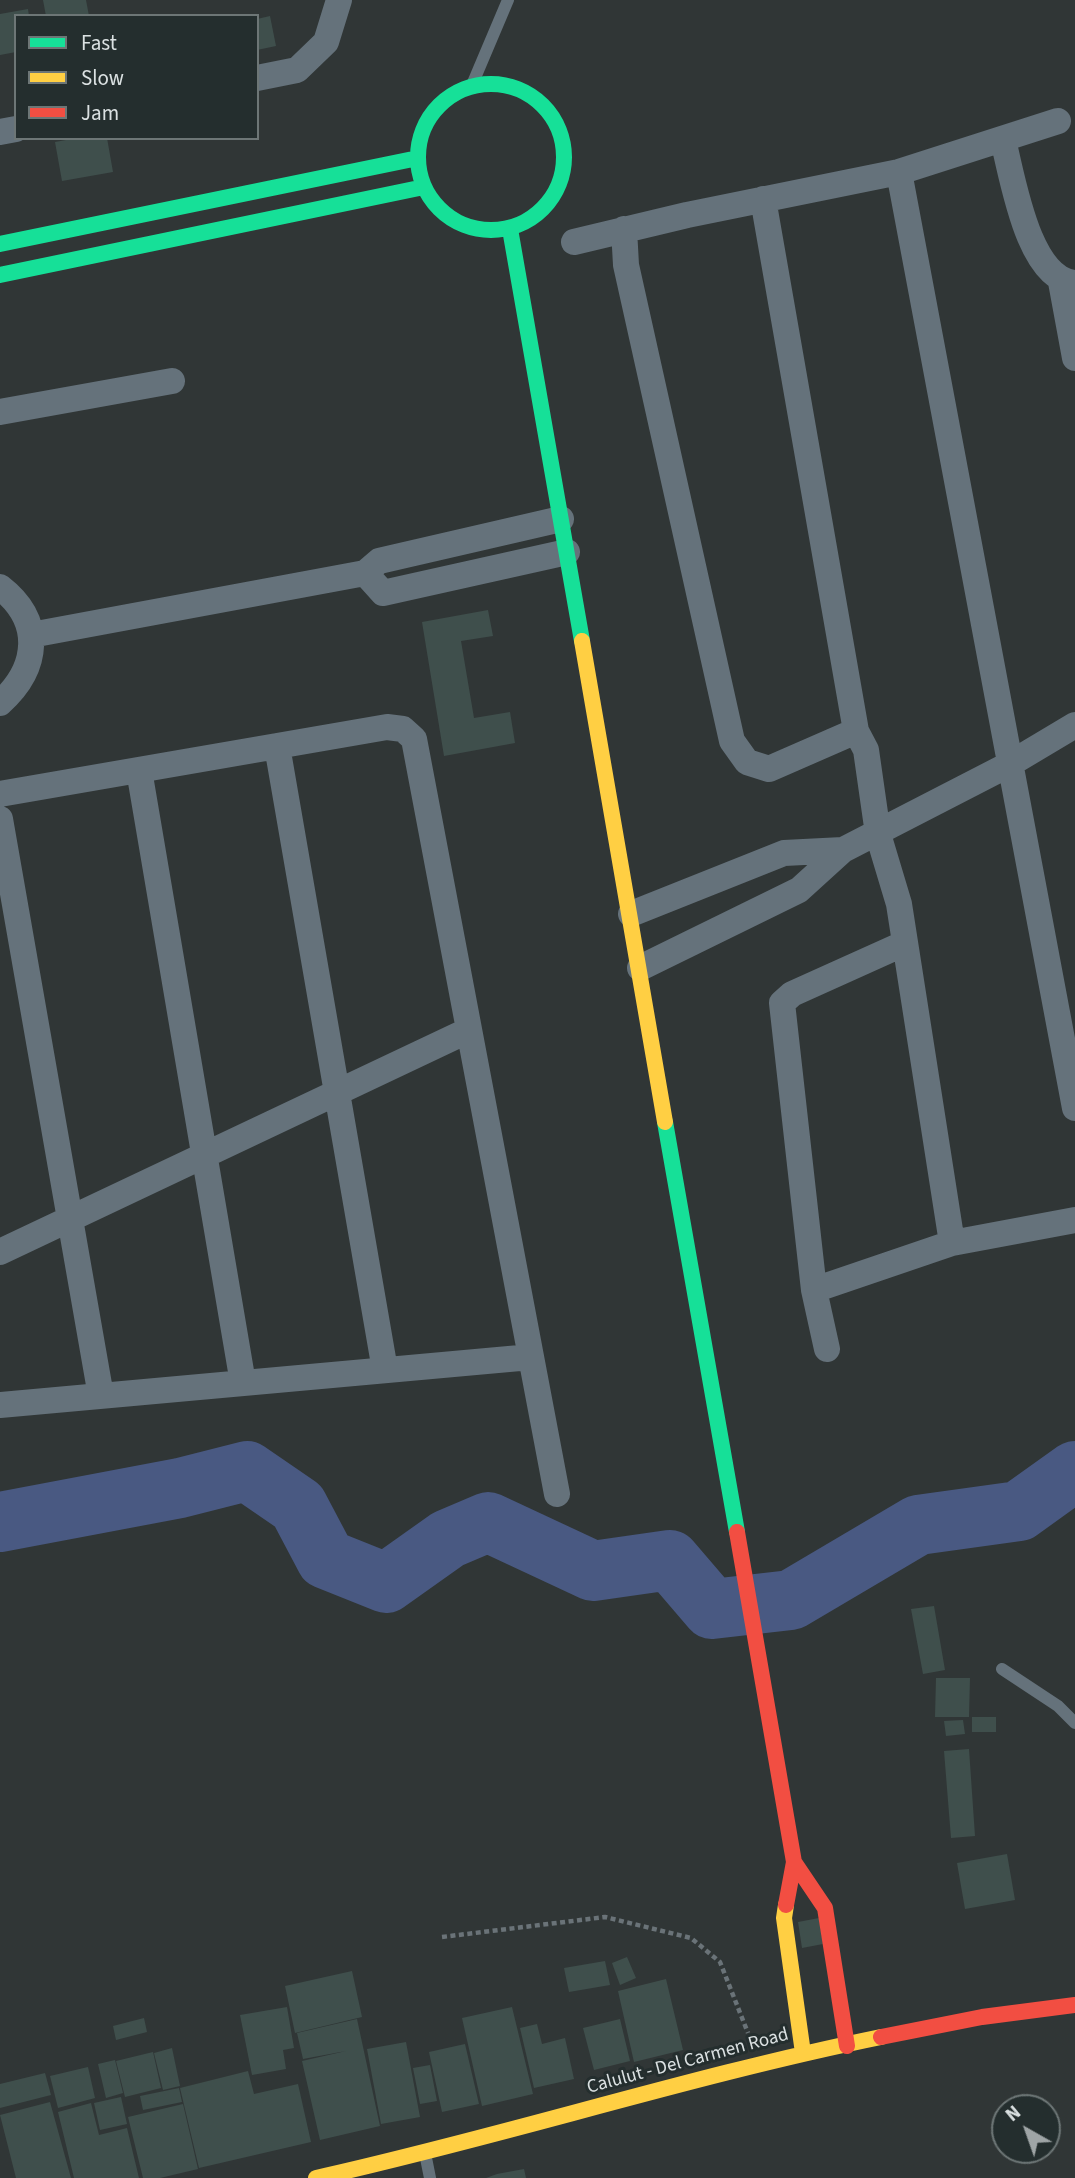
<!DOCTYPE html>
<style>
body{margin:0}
#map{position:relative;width:1075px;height:2178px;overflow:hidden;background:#303636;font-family:"Source Sans 3",sans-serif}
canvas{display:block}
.legend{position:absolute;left:14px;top:14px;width:245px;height:126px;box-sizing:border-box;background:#242e2e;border:2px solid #6d7676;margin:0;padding:9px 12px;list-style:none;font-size:21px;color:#dbe1e2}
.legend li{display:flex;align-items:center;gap:14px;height:35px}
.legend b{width:35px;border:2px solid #6d7676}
.north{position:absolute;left:991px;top:2094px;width:70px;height:70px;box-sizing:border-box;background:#242e2e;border:2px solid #6d7676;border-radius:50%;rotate:320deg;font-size:19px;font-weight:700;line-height:28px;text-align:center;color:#dbe1e2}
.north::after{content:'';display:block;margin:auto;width:24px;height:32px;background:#9fa5a6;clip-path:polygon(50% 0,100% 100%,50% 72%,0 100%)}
</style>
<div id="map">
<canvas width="1075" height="2178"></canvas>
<ul class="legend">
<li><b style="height:9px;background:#16e098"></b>Fast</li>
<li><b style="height:9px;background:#ffcf43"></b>Slow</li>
<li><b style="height:9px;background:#f24e42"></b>Jam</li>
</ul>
<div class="north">N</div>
</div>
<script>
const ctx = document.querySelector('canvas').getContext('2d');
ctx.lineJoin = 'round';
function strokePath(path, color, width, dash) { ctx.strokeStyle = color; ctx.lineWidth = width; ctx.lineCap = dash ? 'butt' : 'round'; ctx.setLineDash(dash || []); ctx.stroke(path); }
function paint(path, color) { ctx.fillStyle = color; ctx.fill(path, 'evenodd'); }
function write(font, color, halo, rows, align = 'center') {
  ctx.font = font + ' "Source Sans 3",sans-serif'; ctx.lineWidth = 6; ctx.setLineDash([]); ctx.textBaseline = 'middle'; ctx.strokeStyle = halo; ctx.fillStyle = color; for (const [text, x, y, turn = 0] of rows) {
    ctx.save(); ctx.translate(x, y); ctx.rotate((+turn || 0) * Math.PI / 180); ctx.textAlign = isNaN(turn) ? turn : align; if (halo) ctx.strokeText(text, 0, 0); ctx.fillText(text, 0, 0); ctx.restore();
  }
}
const river = new Path2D(`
 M 0,1522 L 180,1488 L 247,1471 L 298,1506 L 326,1559 L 386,1583 L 448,1539 L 488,1522 L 593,1571 L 670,1560 L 712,1609 L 791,1600 L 918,1525 L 1019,1511 L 1075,1471`);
const building = new Path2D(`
 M 43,0 L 86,0 L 89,16 L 46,16 Z
 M 28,9 L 29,16 L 16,16 L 16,52 L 0,55 L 0,14 Z
 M 270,16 L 276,46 L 257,50 L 257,19 Z
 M 77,138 L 107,138 L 113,172 L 62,181 L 55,142 Z
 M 488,610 L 493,636 L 461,641 L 474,718 L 510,712 L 515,743 L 444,756 L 422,622 Z
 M 934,1606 L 945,1670 L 923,1674 L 911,1609 Z
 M 936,1678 L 970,1678 L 969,1717 L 935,1717 Z
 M 972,1717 L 996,1717 L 996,1732 L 972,1732 Z
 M 963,1720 L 965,1734 L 946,1736 L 944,1721 Z
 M 969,1749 L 975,1836 L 951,1838 L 944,1751 Z
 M 1007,1854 L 1015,1900 L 965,1909 L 957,1863 Z
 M 819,1918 L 823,1944 L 802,1948 L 798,1922 Z
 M 627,1957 L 636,1978 L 620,1985 L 612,1963 Z
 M 605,1961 L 610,1985 L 569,1992 L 564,1968 Z
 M 352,1971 L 362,2017 L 295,2033 L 285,1986 Z
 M 666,1979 L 683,2050 L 634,2062 L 618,1991 Z
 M 287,2007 L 294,2048 L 283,2050 L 286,2069 L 252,2075 L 240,2015 Z
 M 512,2007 L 533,2094 L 482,2106 L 462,2018 Z
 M 144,2018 L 147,2032 L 116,2040 L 113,2026 Z
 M 357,2019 L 380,2126 L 320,2140 L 302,2061 L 346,2051 L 303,2059 L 297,2033 Z
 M 620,2019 L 630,2061 L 594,2070 L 583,2028 Z
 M 537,2024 L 542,2044 L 565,2038 L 574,2079 L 534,2088 L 520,2028 Z
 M 406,2042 L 420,2117 L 381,2124 L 367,2049 Z
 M 465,2044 L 479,2104 L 442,2112 L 429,2052 Z
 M 172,2048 L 180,2086 L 163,2090 L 154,2053 Z
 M 153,2052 L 161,2088 L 125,2097 L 116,2061 Z
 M 115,2060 L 123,2093 L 106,2098 L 98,2064 Z
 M 430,2065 L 437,2101 L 420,2104 L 413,2068 Z
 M 88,2067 L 95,2098 L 58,2108 L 50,2076 Z
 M 248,2071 L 254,2094 L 298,2084 L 311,2142 L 199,2168 L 180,2088 Z
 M 45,2073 L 51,2095 L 0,2108 L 0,2084 Z
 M 179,2088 L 182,2102 L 143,2110 L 140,2096 Z
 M 121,2097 L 127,2124 L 100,2130 L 94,2103 Z
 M 50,2102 L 71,2178 L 16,2178 L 0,2115 Z
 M 91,2103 L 99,2135 L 127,2128 L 139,2178 L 74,2178 L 58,2112 Z
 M 183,2104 L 198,2169 L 160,2178 L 143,2178 L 128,2117 Z
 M 524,2169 L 526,2178 L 486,2178 L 497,2174 Z`);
const path = new Path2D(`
 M 442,1937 L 605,1917 L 691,1938 L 720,1962 L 748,2033`);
const lane = new Path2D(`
 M 472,85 L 508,0
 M 1002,1669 L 1058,1706 L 1075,1723
 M 426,2158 L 430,2178`);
const street = new Path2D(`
 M 257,78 L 297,70 L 326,42 L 339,0
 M 0,132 L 16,129
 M 1003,140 C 1013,179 1028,279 1075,283
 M 899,172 L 1075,1108
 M 763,199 L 856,731 L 866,750 L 878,834 L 899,904 L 952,1243
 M 624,229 L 626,265 L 732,741 L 747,762 L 769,769 L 856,731
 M 574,242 L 687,215 L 899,172 L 1058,121
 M 1061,282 L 1075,358
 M 0,412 L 172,381
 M 365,573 L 383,593 L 567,552
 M 0,587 C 44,621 39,668 0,703
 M 31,635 L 365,573 L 379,561 L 561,519
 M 277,746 L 385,1370
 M 139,770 L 243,1383
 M 0,794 L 387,727 L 403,729 L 414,739 L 557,1494
 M 0,819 L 101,1396
 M 631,914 L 784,853 L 843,850
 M 640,968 L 799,890 L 843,850 L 1008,765 L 1075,725
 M 0,1252 L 469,1030
 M 814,1290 L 952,1243 L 1075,1220
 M 827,1349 L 814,1290 L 782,1003 L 792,994 L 903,944
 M 0,1405 L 531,1357`);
const fast = new Path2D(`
 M418 157a73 73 0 1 1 146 0a73 73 0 1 1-146 0Z
 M 510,229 L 582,641
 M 0,244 L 418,158
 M 0,275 L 424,187
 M 665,1122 L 737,1532`);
const slow = new Path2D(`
 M 582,641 L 665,1122
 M 786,1905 L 784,1918 L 803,2053
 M 316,2178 C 505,2136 690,2076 881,2037`);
const jam = new Path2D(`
 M 737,1532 L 794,1862 L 786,1905
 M 794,1862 L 825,1908 L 847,2046
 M 881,2037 L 982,2017 L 1075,2005`);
const streetNames = [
 ["Calulut - Del Carmen Road",688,2062,-15]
];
strokePath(river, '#495982', 60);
paint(building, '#3f4f4c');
strokePath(path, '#6a7378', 4.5, [5, 3.5]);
strokePath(lane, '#65727b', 12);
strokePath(street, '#65727b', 26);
strokePath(fast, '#16e098', 16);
strokePath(slow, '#ffcf43', 16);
strokePath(jam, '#f24e42', 16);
write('19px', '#dbe1e2', '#242e2e', streetNames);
</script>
